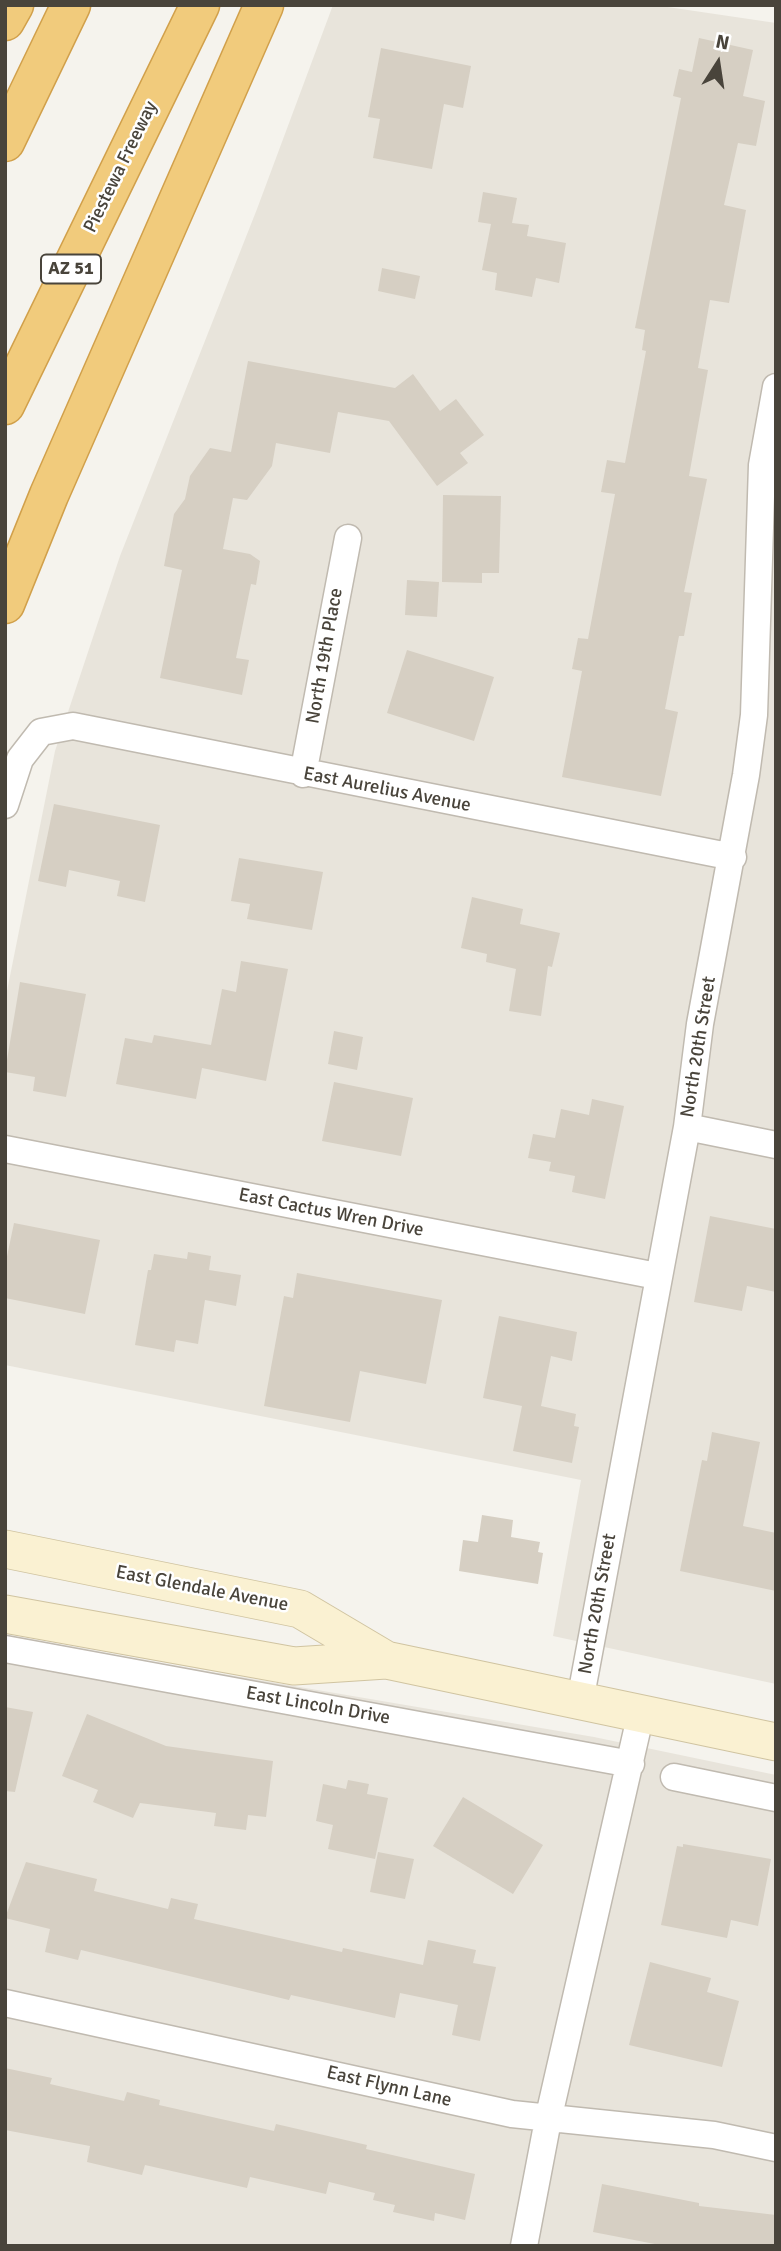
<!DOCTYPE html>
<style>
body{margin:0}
#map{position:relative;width:781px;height:2251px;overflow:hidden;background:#f5f3ed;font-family:Signika,sans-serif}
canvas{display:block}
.frame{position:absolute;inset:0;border:7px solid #49443b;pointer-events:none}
.north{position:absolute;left:683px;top:28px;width:70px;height:70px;-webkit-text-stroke:5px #fff;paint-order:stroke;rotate:12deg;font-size:19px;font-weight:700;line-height:28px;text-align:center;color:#49443b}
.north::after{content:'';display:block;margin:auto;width:24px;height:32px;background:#49443b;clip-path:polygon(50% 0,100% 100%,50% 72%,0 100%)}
</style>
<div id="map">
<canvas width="781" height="2251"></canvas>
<div class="frame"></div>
<div class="north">N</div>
</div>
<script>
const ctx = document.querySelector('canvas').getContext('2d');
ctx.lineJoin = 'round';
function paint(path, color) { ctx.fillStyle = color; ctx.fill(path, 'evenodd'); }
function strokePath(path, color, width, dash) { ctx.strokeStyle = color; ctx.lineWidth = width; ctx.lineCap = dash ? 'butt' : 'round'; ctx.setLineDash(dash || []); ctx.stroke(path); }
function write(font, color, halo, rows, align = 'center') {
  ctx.font = font + ' Signika,sans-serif'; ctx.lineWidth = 5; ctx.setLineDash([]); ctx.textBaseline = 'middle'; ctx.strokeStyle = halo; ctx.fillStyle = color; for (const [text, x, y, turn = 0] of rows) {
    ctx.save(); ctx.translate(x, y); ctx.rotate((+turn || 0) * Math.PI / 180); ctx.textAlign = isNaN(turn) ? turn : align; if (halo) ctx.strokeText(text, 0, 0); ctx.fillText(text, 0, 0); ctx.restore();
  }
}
const residential = new Path2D(`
 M 333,5 L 654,5 L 776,23 L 776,1684 L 553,1636 L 581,1480 L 5,1365 L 5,1001 L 55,751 L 120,556 L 257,209 Z
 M 5,1637 L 594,1737 L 776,1775 L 776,2246 L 5,2246 Z`);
const building = new Path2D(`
 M 699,38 L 753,50 L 743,96 L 765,101 L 756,146 L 738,143 L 724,205 L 746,210 L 729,303 L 710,300 L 698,368 L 708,370 L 689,476 L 707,479 L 684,592 L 692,593 L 684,636 L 679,636 L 665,709 L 678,712 L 661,796 L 562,777 L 582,671 L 572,669 L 578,638 L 588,639 L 615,494 L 601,492 L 607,460 L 625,463 L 646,351 L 642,350 L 645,330 L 635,328 L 681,98 L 673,96 L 679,69 L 692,72 Z
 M 381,48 L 471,66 L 463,108 L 444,104 L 432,169 L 373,158 L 380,119 L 368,117 Z
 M 483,192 L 517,198 L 512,223 L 529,225 L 527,236 L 566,243 L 559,283 L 536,278 L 532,297 L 495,290 L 497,273 L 482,270 L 491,224 L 478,222 Z
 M 382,268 L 420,276 L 415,299 L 378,291 Z
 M 248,361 L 395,388 L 413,374 L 440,411 L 456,399 L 484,435 L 460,453 L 468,463 L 437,486 L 389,421 L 338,412 L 330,453 L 276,443 L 272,466 L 247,500 L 233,498 L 223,549 L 250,554 L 260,561 L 256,585 L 251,584 L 236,658 L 249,660 L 242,695 L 160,678 L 182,570 L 164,566 L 174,514 L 185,499 L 190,476 L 210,448 L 231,452 Z
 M 443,495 L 501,496 L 499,573 L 482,573 L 482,583 L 442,582 Z
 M 407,580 L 439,582 L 437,617 L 405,615 Z
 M 407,650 L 494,677 L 474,741 L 387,713 Z
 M 54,804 L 160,825 L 145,902 L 117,896 L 120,881 L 69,870 L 66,887 L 38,881 Z
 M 239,858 L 323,872 L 312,930 L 247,919 L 250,904 L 231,901 Z
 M 472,897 L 523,909 L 520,924 L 560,933 L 552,967 L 548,966 L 541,1016 L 509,1011 L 516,969 L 486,962 L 487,954 L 461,948 Z
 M 241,961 L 288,969 L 266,1081 L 202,1068 L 196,1099 L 116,1084 L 125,1038 L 152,1043 L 154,1035 L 211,1045 L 222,989 L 236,992 Z
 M 20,982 L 86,994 L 66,1097 L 33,1091 L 35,1077 L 5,1072 Z
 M 334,1031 L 363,1037 L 357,1070 L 328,1064 Z
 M 334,1082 L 413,1098 L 401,1156 L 322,1141 Z
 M 592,1099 L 624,1106 L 605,1199 L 572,1192 L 575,1176 L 549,1171 L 551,1162 L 528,1158 L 533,1134 L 555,1138 L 561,1109 L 589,1115 Z
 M 710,1216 L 776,1229 L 776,1292 L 747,1286 L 742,1311 L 694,1302 Z
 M 14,1223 L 100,1240 L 85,1314 L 5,1298 L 5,1266 Z
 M 188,1252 L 211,1256 L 209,1270 L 241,1275 L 236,1306 L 205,1300 L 198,1344 L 176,1340 L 174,1352 L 135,1345 L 148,1270 L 151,1270 L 154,1254 L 187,1259 Z
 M 297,1273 L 442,1300 L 426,1384 L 360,1371 L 350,1422 L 264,1406 L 284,1296 L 293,1298 Z
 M 499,1316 L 577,1332 L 572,1361 L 551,1356 L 541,1406 L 576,1414 L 574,1426 L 579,1427 L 572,1463 L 513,1451 L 522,1406 L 483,1398 Z
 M 712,1432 L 760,1442 L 743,1526 L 776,1533 L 776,1591 L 680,1571 L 702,1460 L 707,1461 Z
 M 482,1515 L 513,1520 L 511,1537 L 540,1542 L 538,1552 L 543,1553 L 538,1584 L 459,1571 L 463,1540 L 478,1542 Z
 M 5,1707 L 33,1712 L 15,1792 L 5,1791 Z
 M 87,1714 L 166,1746 L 273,1761 L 266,1817 L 248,1815 L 246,1830 L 214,1826 L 216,1813 L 140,1803 L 133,1818 L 93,1802 L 98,1790 L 62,1776 Z
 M 348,1780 L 369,1784 L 367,1794 L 388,1798 L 375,1859 L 328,1849 L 333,1825 L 316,1821 L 323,1784 L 346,1789 Z
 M 463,1797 L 543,1845 L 513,1894 L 433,1846 Z
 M 683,1844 L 771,1859 L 758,1926 L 731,1920 L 727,1938 L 661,1925 L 677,1846 L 683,1847 Z
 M 378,1852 L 414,1859 L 405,1899 L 370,1892 Z
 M 26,1862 L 97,1879 L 94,1891 L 168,1909 L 171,1898 L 198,1904 L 194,1919 L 342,1952 L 343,1948 L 423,1965 L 428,1940 L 476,1950 L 473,1963 L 496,1967 L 480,2041 L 452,2035 L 458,2005 L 400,1993 L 395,2018 L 291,1995 L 289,2000 L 81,1950 L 78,1960 L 45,1952 L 50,1929 L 5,1918 Z
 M 650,1962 L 711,1978 L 707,1992 L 739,2001 L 722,2067 L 629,2045 Z
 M 5,2068 L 52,2078 L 50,2084 L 124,2101 L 127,2092 L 160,2100 L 159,2105 L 274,2131 L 276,2124 L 367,2145 L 366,2149 L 475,2174 L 465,2220 L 435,2213 L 434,2221 L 393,2212 L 395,2205 L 373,2200 L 375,2193 L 329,2182 L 326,2194 L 250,2177 L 247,2188 L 145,2165 L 142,2175 L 87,2162 L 90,2146 L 5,2130 Z
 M 602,2184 L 699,2203 L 699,2206 L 776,2215 L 776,2246 L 665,2246 L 593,2232 Z`);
const minor = new Path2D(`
 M 303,774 L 348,538
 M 5,805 L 20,759 L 41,732 L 73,726 L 733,857
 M 687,1127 L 776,1145
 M 5,1149 L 657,1276
 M 5,1649 L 631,1764
 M 580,1701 L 687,1127 L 700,1024 L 746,775 L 754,715 L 762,465 L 776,387
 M 674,1777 L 776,1798
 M 5,2003 L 512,2114 L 714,2135 L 776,2148
 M 524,2246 L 548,2120 L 641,1713`);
const secondary = new Path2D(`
 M 5,1549 L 300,1609 L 386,1660
 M 5,1614 L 294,1666 L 386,1660 L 776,1742`);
const motorway = new Path2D(`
 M 5,21 L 14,5
 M 5,142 L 71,5
 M 5,405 L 200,5
 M 5,604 L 49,495 L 264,5`);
const shields = [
 [71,269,60]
];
const shieldNames = [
 ["AZ 51",71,269]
];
const streetNames = [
 ["Piestewa Freeway",121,167,-64],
 ["North 19th Place",325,656,-80],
 ["East Aurelius Avenue",387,790,11],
 ["North 20th Street",699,1047,-81],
 ["East Cactus Wren Drive",331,1213,11],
 ["East Glendale Avenue",202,1589,11],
 ["North 20th Street",598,1604,-80],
 ["East Lincoln Drive",318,1706,10],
 ["East Flynn Lane",389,2087,13]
];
paint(residential, '#e8e4db');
paint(building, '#d6cfc3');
strokePath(minor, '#c0bab0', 29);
strokePath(secondary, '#d0c4a1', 39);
strokePath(motorway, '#d1a04b', 41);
strokePath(minor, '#fff', 26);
strokePath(secondary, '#faf1d2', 37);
strokePath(motorway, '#f1cb7c', 38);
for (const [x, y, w] of shields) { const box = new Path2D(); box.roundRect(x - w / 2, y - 14.5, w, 29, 5); ctx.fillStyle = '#fff'; ctx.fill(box); strokePath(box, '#49443b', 2); }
write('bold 18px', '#49443b', null, shieldNames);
write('19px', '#49443b', '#fff', streetNames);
</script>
